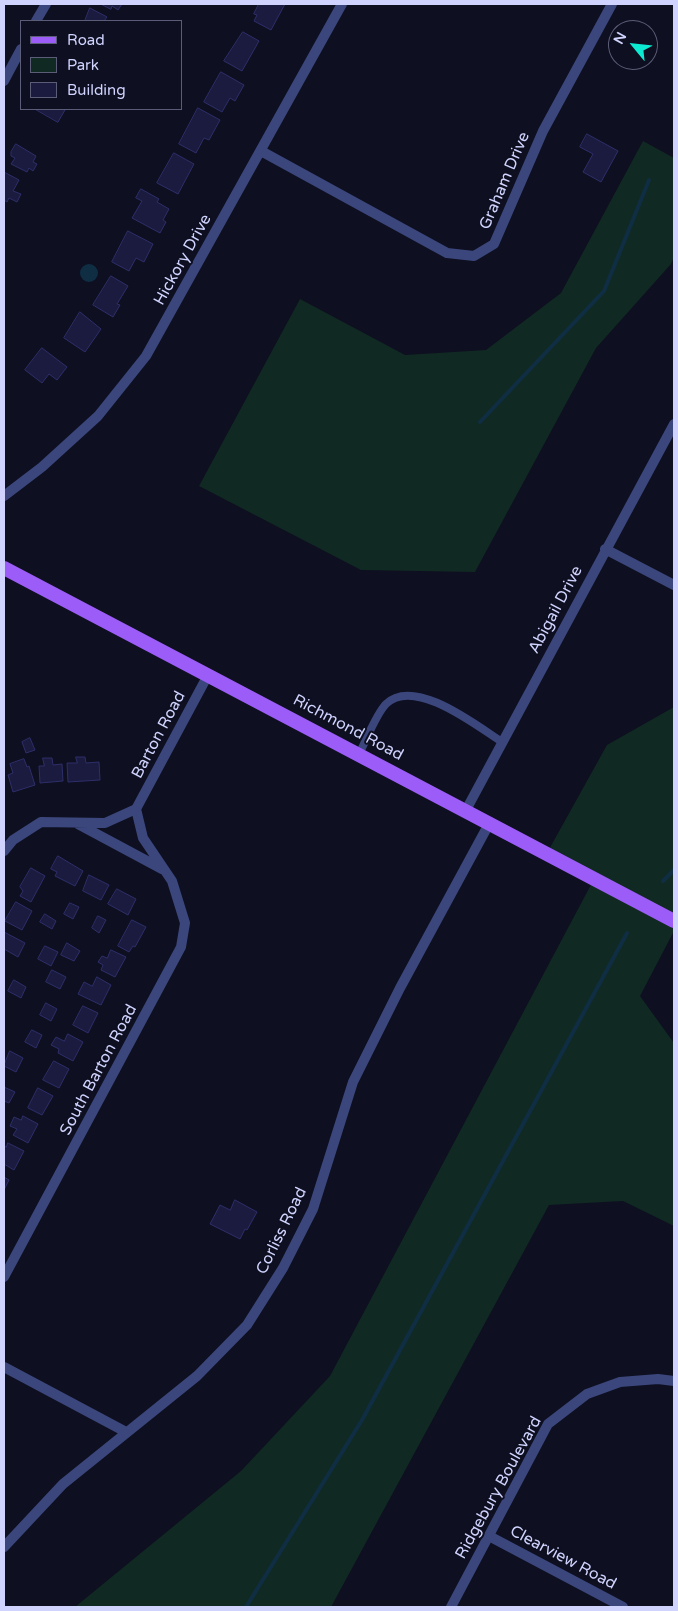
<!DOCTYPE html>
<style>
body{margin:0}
#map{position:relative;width:678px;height:1611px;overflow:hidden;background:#0e0f20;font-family:"Varela Round",sans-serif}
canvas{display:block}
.frame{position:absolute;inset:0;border:5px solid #cfd3fd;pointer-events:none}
.legend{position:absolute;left:20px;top:20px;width:162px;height:90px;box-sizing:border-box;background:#0e0f20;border:1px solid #5b5d78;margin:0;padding:6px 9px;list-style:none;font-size:15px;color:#cfd3fd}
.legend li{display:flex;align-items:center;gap:10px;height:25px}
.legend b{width:25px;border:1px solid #5b5d78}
.north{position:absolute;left:608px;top:20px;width:50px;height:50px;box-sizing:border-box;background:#0e0f20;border:1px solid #5b5d78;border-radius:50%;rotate:298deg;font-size:14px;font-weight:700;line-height:20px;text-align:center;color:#cfd3fd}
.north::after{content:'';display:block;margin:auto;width:18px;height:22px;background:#0cebd2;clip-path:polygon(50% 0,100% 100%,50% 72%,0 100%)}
</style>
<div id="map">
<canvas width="678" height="1611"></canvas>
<div class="frame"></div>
<ul class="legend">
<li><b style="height:6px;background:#9c5cf7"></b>Road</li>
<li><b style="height:14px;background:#112923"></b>Park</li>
<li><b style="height:14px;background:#1b1b3f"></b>Building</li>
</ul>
<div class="north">N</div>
</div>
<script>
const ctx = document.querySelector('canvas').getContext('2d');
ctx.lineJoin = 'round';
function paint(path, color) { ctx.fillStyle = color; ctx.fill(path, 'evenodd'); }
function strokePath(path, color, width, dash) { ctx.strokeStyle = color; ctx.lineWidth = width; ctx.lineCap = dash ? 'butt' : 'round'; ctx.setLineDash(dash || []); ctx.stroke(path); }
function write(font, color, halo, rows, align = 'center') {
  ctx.font = font + ' "Varela Round",sans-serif'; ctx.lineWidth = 4; ctx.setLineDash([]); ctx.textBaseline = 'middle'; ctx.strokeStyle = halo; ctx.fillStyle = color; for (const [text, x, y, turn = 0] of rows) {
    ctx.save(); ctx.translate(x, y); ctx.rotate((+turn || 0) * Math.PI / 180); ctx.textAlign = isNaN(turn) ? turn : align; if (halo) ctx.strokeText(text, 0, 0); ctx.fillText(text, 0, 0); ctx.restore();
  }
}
const green = new Path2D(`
 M 643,141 L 674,158 L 674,257 L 671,264 L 596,348 L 475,572 L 361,570 L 199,486 L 300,299 L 405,355 L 486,350 L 561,293 Z
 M 674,707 L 674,931 L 640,996 L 674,1043 L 674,1226 L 623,1201 L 549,1205 L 331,1607 L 75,1607 L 241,1471 L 330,1376 L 594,879 L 547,853 L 607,745 Z`);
const water = new Path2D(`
 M80 273a9 9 0 1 1 18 0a9 9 0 1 1-18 0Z`);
const stream = new Path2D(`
 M 480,422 L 604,291 L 649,180
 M 663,881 L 674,870
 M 246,1607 L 362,1420 L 627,933`);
const building = new Path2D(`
 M 101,4 L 122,4 L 118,10 L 112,6 L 111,9 Z
 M 259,4 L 285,4 L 271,30 L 254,21 L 257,15 L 254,14 Z
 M 90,8 L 107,17 L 104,21 L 85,21 Z
 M 243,32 L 259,41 L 242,71 L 224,61 Z
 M 221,72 L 244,85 L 235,101 L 230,98 L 222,112 L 204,102 Z
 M 198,108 L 220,120 L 209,140 L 204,138 L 196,153 L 179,144 Z
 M 35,109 L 62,109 L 65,110 L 58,122 Z
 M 587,134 L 618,151 L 601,182 L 583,172 L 593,154 L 580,147 Z
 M 16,144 L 36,156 L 33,162 L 37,164 L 33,171 L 29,168 L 27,172 L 11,164 L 15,158 L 11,156 L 11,152 Z
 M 174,153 L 194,164 L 178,194 L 157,183 Z
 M 4,172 L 19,180 L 13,191 L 21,194 L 17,202 L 9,198 L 7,202 L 4,200 Z
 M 141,189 L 159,199 L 157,202 L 169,209 L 163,220 L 166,222 L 160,233 L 132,218 L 142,201 L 136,198 Z
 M 128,231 L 153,244 L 144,262 L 136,258 L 129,271 L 112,262 Z
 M 111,276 L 128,286 L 117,304 L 120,305 L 113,317 L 93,305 Z
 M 80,312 L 101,329 L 85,352 L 64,338 Z
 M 42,348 L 67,367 L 57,380 L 49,374 L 42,383 L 25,370 Z
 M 30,738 L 35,750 L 26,753 L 22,742 Z
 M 76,757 L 85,757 L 86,763 L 99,762 L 100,780 L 68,782 L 67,763 L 77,763 Z
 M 43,758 L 52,758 L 53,765 L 62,764 L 63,781 L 40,783 L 39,766 L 44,766 Z
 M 24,759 L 27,767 L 29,766 L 35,785 L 13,792 L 8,775 L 13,773 L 10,764 Z
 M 58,856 L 83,871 L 75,886 L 55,876 L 57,872 L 51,869 Z
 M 31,868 L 45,876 L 31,902 L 20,896 L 23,891 L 20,887 Z
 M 89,875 L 109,885 L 101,900 L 83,891 Z
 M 117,889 L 136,899 L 128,915 L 108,904 Z
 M 16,902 L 32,911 L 22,930 L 5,921 Z
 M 70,903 L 79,907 L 73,919 L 64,914 Z
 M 45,914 L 56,921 L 52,929 L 40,922 Z
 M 98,916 L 106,920 L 99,933 L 92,928 Z
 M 132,920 L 146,927 L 135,947 L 133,946 L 129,952 L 118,946 Z
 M 4,932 L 25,943 L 18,957 L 4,949 Z
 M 67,943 L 80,951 L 74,961 L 61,955 Z
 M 45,946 L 58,952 L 51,966 L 38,959 Z
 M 111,950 L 126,957 L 115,977 L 101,970 L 103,965 L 98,962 L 102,956 L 107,958 Z
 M 52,970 L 66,977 L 60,989 L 46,982 Z
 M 97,977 L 111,985 L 101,1005 L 78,994 L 84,982 L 92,986 Z
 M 14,980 L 26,987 L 21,998 L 8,991 Z
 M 46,1003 L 57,1009 L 51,1021 L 40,1015 Z
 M 83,1006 L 98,1013 L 88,1033 L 73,1025 Z
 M 32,1030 L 42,1035 L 36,1048 L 25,1042 Z
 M 68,1034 L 83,1042 L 73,1061 L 58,1053 L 59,1049 L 51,1045 L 56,1037 L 64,1041 Z
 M 10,1051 L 23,1058 L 16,1072 L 4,1066 Z
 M 54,1061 L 69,1069 L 59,1088 L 43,1080 Z
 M 4,1087 L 15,1092 L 9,1103 L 4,1101 Z
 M 38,1088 L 53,1096 L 42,1115 L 28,1108 Z
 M 23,1116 L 38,1124 L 28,1143 L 13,1135 L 17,1129 L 10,1126 L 14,1117 L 21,1120 Z
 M 8,1143 L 24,1151 L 14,1170 L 4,1164 L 4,1146 L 6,1147 Z
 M 4,1177 L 9,1180 L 4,1190 Z
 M 235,1200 L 257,1212 L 247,1230 L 245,1229 L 240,1239 L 210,1224 L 220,1205 L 230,1210 Z`);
const service = new Path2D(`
 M 359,754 C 366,741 376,714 386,704 C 414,676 477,726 502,742`);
const minor = new Path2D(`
 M 36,21 L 46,4
 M 4,81 L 21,49
 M 261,151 L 447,253 L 474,256 L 494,244 L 543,131 L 612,4
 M 4,496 L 42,467 L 98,416 L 146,356 L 342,4
 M 605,549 L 674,585
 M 136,809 L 208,675
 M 466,810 L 674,424
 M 78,824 L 162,869
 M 4,851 L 13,840 L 41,822 L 105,823 L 136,809
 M 4,1277 L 181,947 L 185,923 L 172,881 L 143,838 L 136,809
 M 4,1367 L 126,1432
 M 489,1536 L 623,1607
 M 4,1547 L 63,1484 L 197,1376 L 247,1325 L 283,1268 L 313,1209 L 353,1082 L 400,988 L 490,822
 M 451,1607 L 548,1424 L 587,1394 L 620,1382 L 658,1379 L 674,1381`);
const primary = new Path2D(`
 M 4,568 L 674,921`);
const streetNames = [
 ["Graham Drive",505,181,-67],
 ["Hickory Drive",183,260,-61],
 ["Abigail Drive",556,610,-62],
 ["Richmond Road",348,728,28],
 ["Barton Road",159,735,-62],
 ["South Barton Road",99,1070,-62],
 ["Corliss Road",282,1231,-64],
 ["Ridgebury Boulevard",499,1488,-61],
 ["Clearview Road",563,1558,28]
];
paint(green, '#112923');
paint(water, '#0f2e43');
strokePath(stream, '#0f2e43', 4);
paint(building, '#1b1b3f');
strokePath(building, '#2e2f6a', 1);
strokePath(service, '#3b477c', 8);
strokePath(minor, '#3b477c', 10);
strokePath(primary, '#9c5cf7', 14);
write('16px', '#cfd3fd', '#0e0f20', streetNames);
</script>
